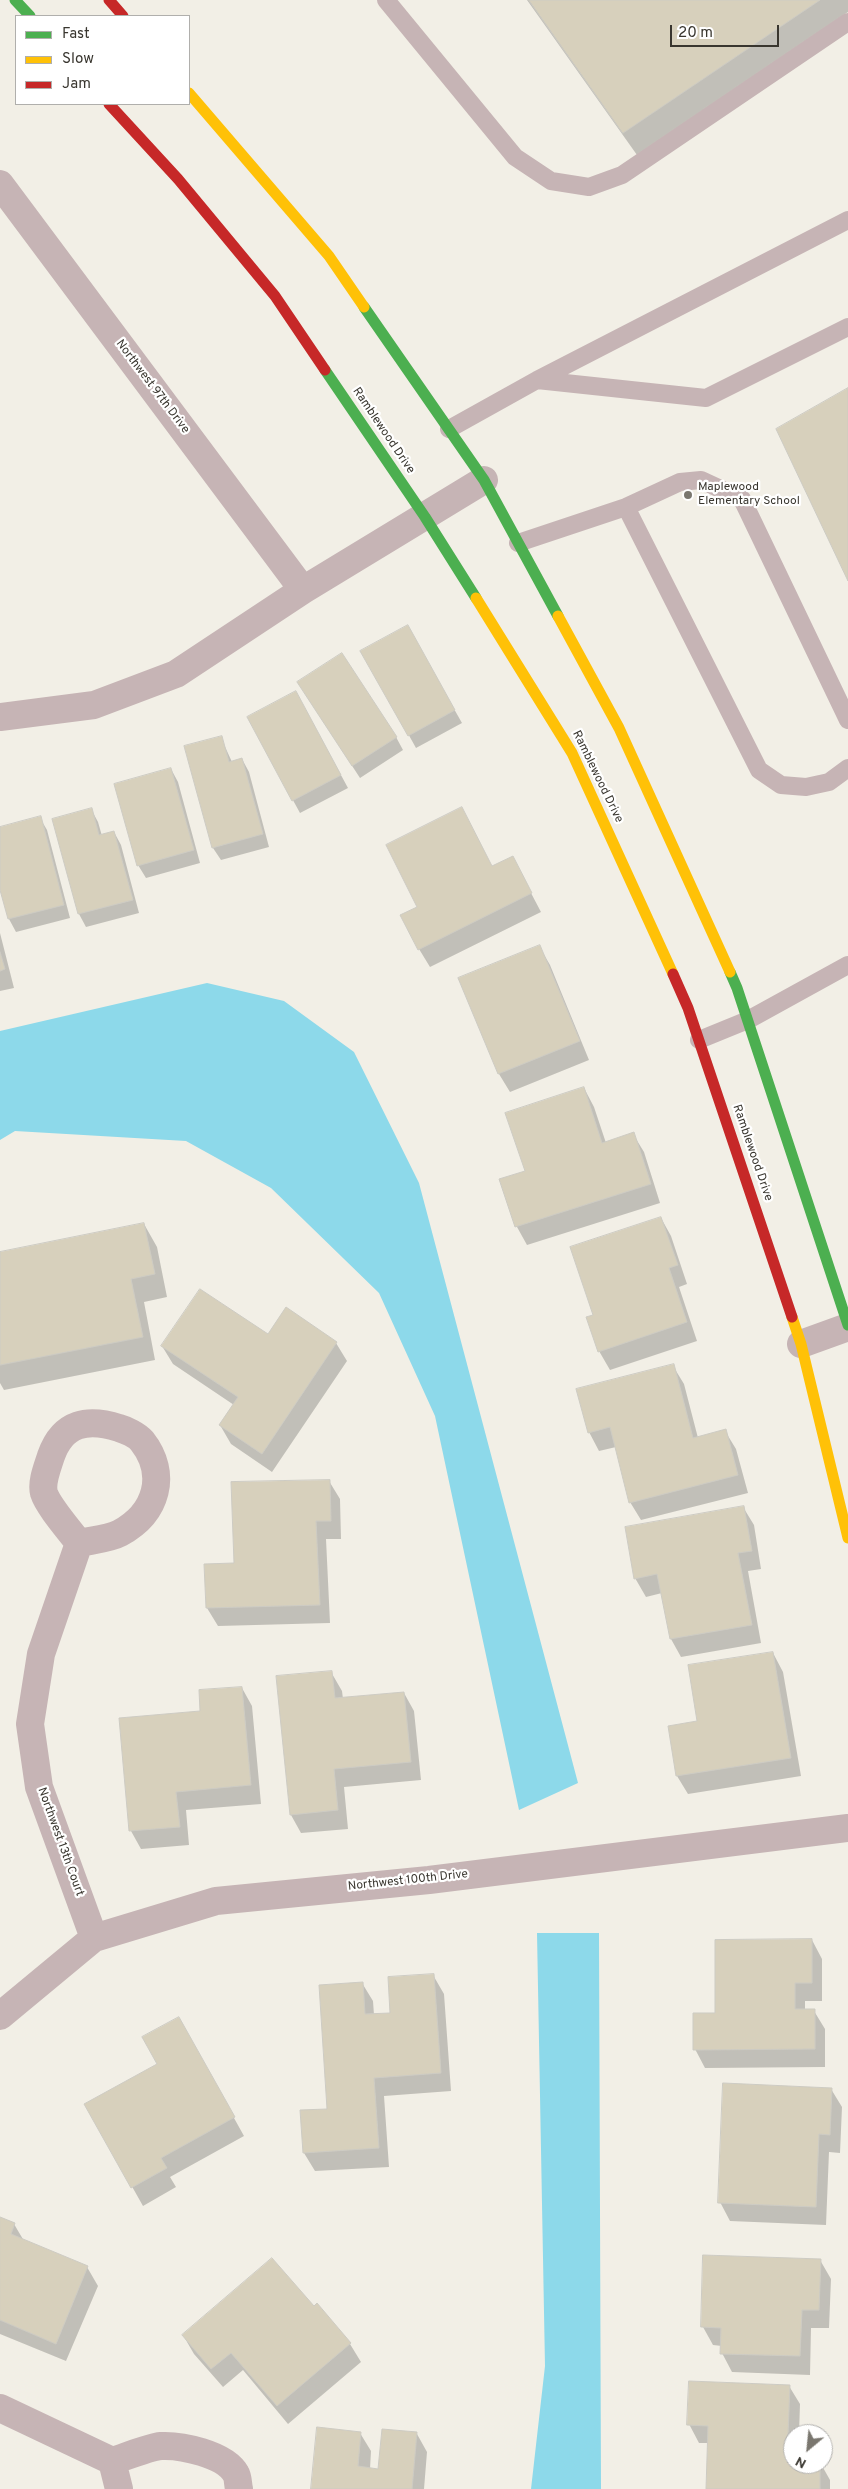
<!DOCTYPE html>
<style>
body{margin:0}
#map{position:relative;width:848px;height:2489px;overflow:hidden;background:#f2efe6;font-family:Overpass,sans-serif}
canvas{display:block}
.legend{position:absolute;left:15px;top:15px;width:175px;height:90px;box-sizing:border-box;background:#fff;border:1px solid #b0afac;margin:0;padding:6px 9px;list-style:none;font-size:15px;color:#39362f}
.legend li{display:flex;align-items:center;gap:10px;height:25px}
.legend b{width:25px;border:1px solid #b0afac}
.north{position:absolute;left:783px;top:2424px;width:50px;height:50px;box-sizing:border-box;background:#fff;border:1px solid #b0afac;border-radius:50%;rotate:208deg;font-size:14px;font-weight:700;line-height:20px;text-align:center;color:#39362f}
.north::after{content:'';display:block;margin:auto;width:18px;height:22px;background:#7a776f;clip-path:polygon(50% 0,100% 100%,50% 72%,0 100%)}
.scale{position:absolute;left:670px;top:25px;width:109px;height:22px;box-sizing:border-box;border:2px solid #39362f;border-top:0;padding-left:6px;font-size:15px;line-height:18px;white-space:nowrap;color:#39362f;-webkit-text-stroke:4px #fff;paint-order:stroke}
</style>
<div id="map">
<canvas width="848" height="2489"></canvas>
<ul class="legend">
<li><b style="height:6px;background:#4caf50"></b>Fast</li>
<li><b style="height:6px;background:#ffc107"></b>Slow</li>
<li><b style="height:6px;background:#c62828"></b>Jam</li>
</ul>
<div class="north">N</div>
<div class="scale">20 m</div>
</div>
<script>
const ctx = document.querySelector('canvas').getContext('2d');
ctx.lineJoin = 'round';
function paint(path, color) { ctx.fillStyle = color; ctx.fill(path, 'evenodd'); }
function strokePath(path, color, width, dash) { ctx.strokeStyle = color; ctx.lineWidth = width; ctx.lineCap = dash ? 'butt' : 'round'; ctx.setLineDash(dash || []); ctx.stroke(path); }
function write(font, color, halo, rows, align = 'center') {
  ctx.font = font + ' Overpass,sans-serif'; ctx.lineWidth = 4.5; ctx.setLineDash([]); ctx.textBaseline = 'middle'; ctx.strokeStyle = halo; ctx.fillStyle = color; for (const [text, x, y, turn = 0] of rows) {
    ctx.save(); ctx.translate(x, y); ctx.rotate((+turn || 0) * Math.PI / 180); ctx.textAlign = isNaN(turn) ? turn : align; if (halo) ctx.strokeText(text, 0, 0); ctx.fillText(text, 0, 0); ctx.restore();
  }
}
const water = new Path2D(`
 M 207,983 L 284,1001 L 354,1052 L 419,1183 L 578,1783 L 519,1810 L 435,1416 L 379,1293 L 271,1188 L 186,1141 L 15,1131 L 0,1140 L 0,1031 Z
 M 537,1933 L 599,1933 L 601,2489 L 531,2489 L 545,2366 Z`);
const shadow = new Path2D(`
 M 527,0 L 848,0 L 848,12 L 637,155 Z
 M 407,626 L 462,723 L 416,748 L 362,651 Z
 M 306,695 L 396,737 L 403,750 L 360,778 Z
 M 303,705 L 348,788 L 300,813 L 248,718 Z
 M 221,738 L 232,762 L 242,759 L 249,772 L 269,847 L 221,860 L 213,848 L 186,747 Z
 M 171,769 L 178,782 L 200,863 L 146,878 L 138,865 Z
 M 91,809 L 98,822 L 102,836 L 114,832 L 121,845 L 139,913 L 86,927 L 79,914 L 54,820 Z
 M 40,818 L 47,830 L 70,918 L 16,932 L 9,919 L 0,885 L 0,828 Z
 M 512,857 L 541,912 L 430,967 L 419,949 L 419,907 Z
 M 0,933 L 14,988 L 0,991 Z
 M 539,946 L 550,965 L 589,1060 L 510,1092 L 499,1074 L 460,979 Z
 M 584,1088 L 594,1107 L 606,1143 L 633,1134 L 644,1152 L 660,1203 L 527,1245 L 517,1227 L 501,1180 L 526,1172 Z
 M 661,1218 L 671,1236 L 687,1284 L 679,1287 L 697,1341 L 610,1370 L 599,1351 L 595,1315 Z
 M 144,1224 L 157,1247 L 167,1297 L 144,1302 L 155,1360 L 4,1390 L 0,1383 L 0,1253 Z
 M 268,1336 L 336,1343 L 347,1361 L 272,1472 L 231,1444 L 220,1425 L 234,1405 L 173,1364 L 162,1346 Z
 M 673,1366 L 684,1384 L 698,1438 L 725,1431 L 736,1449 L 748,1493 L 641,1520 L 630,1502 L 616,1447 L 599,1451 L 589,1432 Z
 M 329,1481 L 340,1499 L 341,1539 L 326,1539 L 330,1623 L 218,1626 L 207,1608 L 235,1564 Z
 M 743,1507 L 754,1525 L 761,1569 L 748,1571 L 761,1643 L 681,1657 L 671,1639 L 662,1593 L 646,1597 L 635,1578 Z
 M 773,1653 L 783,1672 L 801,1776 L 688,1794 L 677,1776 Z
 M 331,1672 L 342,1691 L 343,1699 L 404,1693 L 414,1711 L 421,1780 L 344,1787 L 348,1829 L 301,1833 L 291,1815 Z
 M 242,1688 L 252,1706 L 261,1804 L 186,1810 L 189,1845 L 141,1849 L 131,1831 L 202,1712 Z
 M 812,1940 L 822,1959 L 822,2001 L 805,2001 L 805,2011 L 814,2011 L 825,2029 L 825,2067 L 705,2068 L 695,2049 Z
 M 433,1975 L 444,1994 L 451,2091 L 384,2096 L 389,2167 L 315,2171 L 304,2153 L 301,2111 L 329,2110 L 362,1983 L 373,2001 L 374,2015 L 392,2014 Z
 M 189,2037 L 244,2136 L 170,2177 L 176,2187 L 143,2206 L 86,2105 L 159,2064 Z
 M 831,2089 L 842,2107 L 840,2153 L 829,2152 L 826,2225 L 730,2221 L 720,2202 Z
 M 0,2218 L 14,2224 L 24,2241 L 87,2267 L 98,2286 L 66,2361 L 0,2334 Z
 M 820,2260 L 831,2279 L 829,2328 L 811,2328 L 810,2375 L 732,2372 L 722,2353 L 722,2346 L 713,2345 L 703,2327 Z
 M 317,2305 L 350,2344 L 361,2362 L 288,2424 L 243,2370 L 223,2387 L 194,2354 L 183,2335 Z
 M 789,2386 L 800,2404 L 799,2434 L 793,2434 L 793,2464 L 821,2464 L 830,2480 L 830,2489 L 707,2489 L 709,2443 L 699,2443 L 689,2424 Z
 M 360,2433 L 371,2451 L 370,2469 L 379,2470 L 417,2434 L 427,2452 L 424,2489 L 312,2489 Z`);
const building = new Path2D(`
 M 529,0 L 820,0 L 623,133 Z
 M 848,388 L 848,581 L 776,429 Z
 M 408,625 L 455,710 L 408,736 L 360,651 Z
 M 342,653 L 397,737 L 352,766 L 297,682 Z
 M 296,691 L 341,775 L 292,801 L 247,717 Z
 M 222,736 L 229,762 L 242,758 L 263,834 L 212,848 L 184,746 Z
 M 171,768 L 194,850 L 137,866 L 114,784 Z
 M 462,807 L 492,866 L 513,856 L 532,893 L 418,950 L 400,915 L 417,907 L 386,845 Z
 M 92,808 L 99,835 L 114,831 L 133,900 L 78,914 L 52,819 Z
 M 41,816 L 64,905 L 8,919 L 0,890 L 0,827 Z
 M 540,945 L 580,1041 L 498,1074 L 458,978 Z
 M 0,952 L 5,969 L 0,971 Z
 M 584,1087 L 602,1143 L 634,1132 L 651,1184 L 515,1227 L 499,1179 L 525,1171 L 505,1113 Z
 M 661,1217 L 678,1265 L 669,1268 L 687,1322 L 598,1352 L 586,1317 L 593,1315 L 570,1247 Z
 M 144,1223 L 155,1274 L 131,1279 L 143,1337 L 0,1365 L 0,1252 Z
 M 200,1289 L 268,1334 L 286,1307 L 337,1342 L 262,1454 L 219,1425 L 238,1397 L 161,1346 Z
 M 674,1364 L 693,1438 L 726,1429 L 738,1475 L 629,1503 L 610,1427 L 588,1433 L 576,1389 Z
 M 330,1480 L 331,1521 L 316,1521 L 320,1605 L 206,1608 L 204,1564 L 234,1563 L 231,1482 Z
 M 744,1506 L 752,1551 L 738,1553 L 752,1625 L 670,1639 L 657,1574 L 634,1579 L 625,1527 Z
 M 773,1652 L 791,1758 L 676,1776 L 668,1726 L 697,1721 L 688,1665 Z
 M 332,1671 L 335,1698 L 404,1692 L 411,1762 L 334,1769 L 338,1810 L 290,1815 L 276,1676 Z
 M 242,1687 L 251,1785 L 176,1792 L 180,1827 L 129,1831 L 119,1718 L 200,1711 L 199,1690 Z
 M 812,1939 L 812,1983 L 795,1983 L 795,2009 L 815,2009 L 815,2049 L 693,2050 L 693,2013 L 715,2013 L 715,1940 Z
 M 434,1974 L 441,2073 L 374,2078 L 379,2148 L 303,2153 L 300,2110 L 327,2109 L 319,1985 L 363,1982 L 365,2014 L 390,2013 L 388,1977 Z
 M 179,2017 L 235,2117 L 161,2158 L 167,2168 L 131,2188 L 84,2104 L 157,2064 L 142,2037 Z
 M 723,2083 L 832,2088 L 830,2135 L 819,2134 L 816,2207 L 718,2203 Z
 M 0,2217 L 15,2223 L 11,2234 L 88,2266 L 56,2344 L 0,2320 Z
 M 703,2255 L 821,2259 L 819,2310 L 802,2310 L 800,2356 L 720,2354 L 721,2328 L 701,2327 Z
 M 272,2258 L 314,2306 L 317,2303 L 351,2343 L 277,2406 L 231,2353 L 211,2369 L 182,2335 Z
 M 689,2381 L 790,2385 L 787,2459 L 793,2459 L 793,2464 L 820,2464 L 820,2489 L 706,2489 L 708,2426 L 687,2425 Z
 M 317,2427 L 361,2432 L 358,2466 L 378,2469 L 382,2429 L 417,2432 L 412,2489 L 311,2489 Z`);
const lane = new Path2D(`
 M 386,0 L 515,157 L 551,181 L 589,187 L 622,175 L 848,22
 M 537,380 L 706,398 L 848,327
 M 449,429 L 537,380 L 848,220
 M 626,507 L 759,770 L 781,785 L 806,787 L 829,782 L 848,768
 M 518,543 L 626,507 L 680,482 L 701,480 L 742,499 L 848,720
 M 699,1040 L 748,1020 L 848,965`);
const street = new Path2D(`
 M 0,184 L 303,590 L 176,674 L 94,705 L 0,717
 M 303,590 L 484,480
 M 801,1344 L 848,1327
 M 79,1543 C 92,1540 109,1539 120,1533 C 157,1513 168,1474 142,1441 C 137,1435 126,1430 119,1428 C 88,1418 63,1422 51,1456 C 48,1466 41,1482 44,1493 C 48,1506 70,1531 79,1543 L 41,1654 L 30,1724 L 39,1787 L 94,1938
 M 0,2016 L 94,1938 L 216,1901 L 429,1880 L 848,1828
 M 0,2408 L 112,2461 C 125,2457 149,2447 161,2446 C 181,2445 225,2454 236,2474 C 238,2477 238,2485 239,2489
 M 112,2461 L 119,2489`);
const fast = new Path2D(`
 M 15,0 L 30,16
 M 364,307 L 484,480 L 558,616
 M 325,370 L 425,517 L 476,598
 M 730,972 L 737,988 L 848,1325`);
const slow = new Path2D(`
 M 189,93 L 329,256 L 364,307
 M 476,598 L 572,753 L 673,974
 M 558,616 L 619,728 L 730,972
 M 792,1317 L 801,1344 L 848,1538`);
const jam = new Path2D(`
 M 109,0 L 123,16
 M 109,104 L 178,179 L 275,296 L 325,370
 M 673,974 L 688,1008 L 792,1317`);
const markers = [
 [688,495,5,"#7a776f"]
];
const streetNames = [
 ["Northwest 97th Drive",152,387,53],
 ["Ramblewood Drive",383,431,56],
 ["Ramblewood Drive",597,777,64],
 ["Ramblewood Drive",752,1153,71],
 ["Northwest 13th Court",60,1842,70],
 ["Northwest 100th Drive",408,1881,-6]
];
const poiNames = [
 ["Maplewood",698,488],
 ["Elementary School",698,502]
];
paint(water, '#8dd9ea');
paint(shadow, '#0003');
paint(building, '#d7d0bc');
strokePath(building, '#cdcbc3', 1);
strokePath(lane, '#c6b4b5', 18);
strokePath(street, '#c6b4b5', 28);
strokePath(fast, '#4caf50', 11);
strokePath(slow, '#ffc107', 11);
strokePath(jam, '#c62828', 11);
for (const [x, y, r, color] of markers) { const dot = new Path2D(); dot.arc(x, y, r, 0, 2 * Math.PI); ctx.fillStyle = color; ctx.fill(dot); strokePath(dot, '#fff', 2); }
write('12px', '#39362f', '#fff', streetNames);
write('12px', '#39362f', '#fff', poiNames, 'left');
</script>
